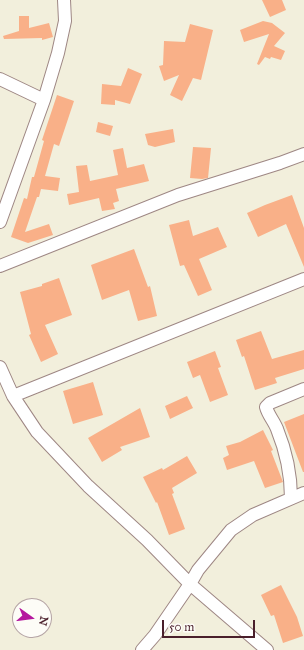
<!DOCTYPE html>
<style>
body{margin:0}
#map{position:relative;width:304px;height:650px;overflow:hidden;background:#f2efdc;font-family:"IM FELL Great Primer",serif}
canvas{display:block}
.north{position:absolute;left:12px;top:598px;width:40px;height:40px;box-sizing:border-box;background:#fdfcf7;border:1px solid #b5a4a5;border-radius:50%;rotate:104deg;font-size:11px;font-weight:700;line-height:16px;text-align:center;color:#4a1f2b}
.north::after{content:'';display:block;margin:auto;width:14px;height:18px;background:#b5179e;clip-path:polygon(50% 0,100% 100%,50% 72%,0 100%)}
.scale{position:absolute;left:162px;top:620px;width:93px;height:18px;box-sizing:border-box;border:2px solid #4a1f2b;border-top:0;padding-left:5px;font-size:12px;line-height:14px;white-space:nowrap;color:#4a1f2b;-webkit-text-stroke:3px #fdfcf7;paint-order:stroke}
</style>
<div id="map">
<canvas width="304" height="650"></canvas>
<div class="north">N</div>
<div class="scale">50 m</div>
</div>
<script>
const ctx = document.querySelector('canvas').getContext('2d');
ctx.lineJoin = 'round';
function paint(path, color) { ctx.fillStyle = color; ctx.fill(path, 'evenodd'); }
function strokePath(path, color, width, dash) { ctx.strokeStyle = color; ctx.lineWidth = width; ctx.lineCap = dash ? 'butt' : 'round'; ctx.setLineDash(dash || []); ctx.stroke(path); }
const building = new Path2D(`
 M 262,0 L 282,0 L 286,10 L 270,17 Z
 M 19,16 L 29,16 L 29,28 L 49,23 L 53,37 L 42,40 L 42,38 L 4,39 L 3,36 L 19,31 Z
 M 263,21 L 272,23 L 285,33 L 274,46 L 285,51 L 281,60 L 271,57 L 270,59 L 265,57 L 259,65 L 257,64 L 269,34 L 244,42 L 240,30 Z
 M 190,24 L 213,30 L 201,80 L 193,78 L 182,101 L 170,95 L 179,75 L 164,81 L 159,66 L 163,65 L 164,41 L 185,42 Z
 M 128,68 L 142,74 L 130,104 L 115,100 L 115,105 L 101,104 L 102,84 L 121,86 Z
 M 57,95 L 74,101 L 59,146 L 54,144 L 45,176 L 60,178 L 58,191 L 41,189 L 39,197 L 37,197 L 25,232 L 49,224 L 53,235 L 28,243 L 11,237 L 24,198 L 27,199 L 32,177 L 34,177 L 44,141 L 42,140 Z
 M 98,122 L 113,126 L 110,136 L 96,132 Z
 M 173,129 L 175,142 L 155,147 L 148,145 L 145,134 Z
 M 193,147 L 211,148 L 208,178 L 202,179 L 190,178 Z
 M 123,148 L 127,168 L 144,164 L 149,181 L 116,189 L 119,201 L 113,203 L 115,209 L 102,211 L 99,198 L 69,205 L 67,194 L 79,192 L 76,166 L 87,165 L 90,181 L 118,175 L 113,150 Z
 M 292,195 L 304,228 L 304,267 L 286,224 L 258,237 L 247,213 L 265,205 Z
 M 189,220 L 193,236 L 218,227 L 227,247 L 199,259 L 212,290 L 198,296 L 184,265 L 180,266 L 169,225 Z
 M 134,249 L 148,287 L 150,286 L 157,316 L 138,321 L 129,290 L 102,300 L 91,265 Z
 M 59,278 L 72,315 L 45,325 L 58,354 L 41,362 L 29,335 L 31,334 L 20,292 L 42,286 L 42,284 Z
 M 261,331 L 272,359 L 304,350 L 304,369 L 275,378 L 277,383 L 255,390 L 244,356 L 242,357 L 236,340 Z
 M 215,351 L 221,367 L 218,368 L 228,395 L 210,402 L 200,375 L 193,378 L 187,362 Z
 M 93,382 L 103,415 L 73,424 L 63,391 Z
 M 187,396 L 193,408 L 170,419 L 165,406 Z
 M 140,408 L 150,437 L 120,447 L 122,450 L 102,462 L 88,438 Z
 M 304,414 L 304,472 L 303,472 L 284,422 Z
 M 263,430 L 273,450 L 271,451 L 283,482 L 265,488 L 254,461 L 227,470 L 223,458 L 229,455 L 226,446 L 240,442 Z
 M 187,456 L 197,473 L 172,488 L 174,493 L 172,494 L 185,529 L 169,535 L 157,502 L 156,503 L 143,477 L 162,468 L 163,470 Z
 M 281,585 L 297,617 L 303,636 L 283,643 L 274,615 L 271,616 L 261,595 Z`);
const minor = new Path2D(`
 M 0,79 L 44,100
 M 0,222 L 44,100 L 58,53 L 65,21 L 64,0
 M 0,266 L 178,195 L 280,163 L 304,154
 M 0,367 L 13,396 L 37,432 L 88,486 L 147,540 L 190,584 L 267,650
 M 13,396 L 304,279
 M 291,498 C 291,474 286,451 277,429 C 274,421 268,415 266,407 L 270,403 L 304,389
 M 142,650 L 155,635 L 190,584 L 198,570 L 231,530 L 253,515 L 304,493`);
paint(building, '#f9b088');
strokePath(minor, '#9e8784', 14);
strokePath(minor, '#fff', 12);
</script>
